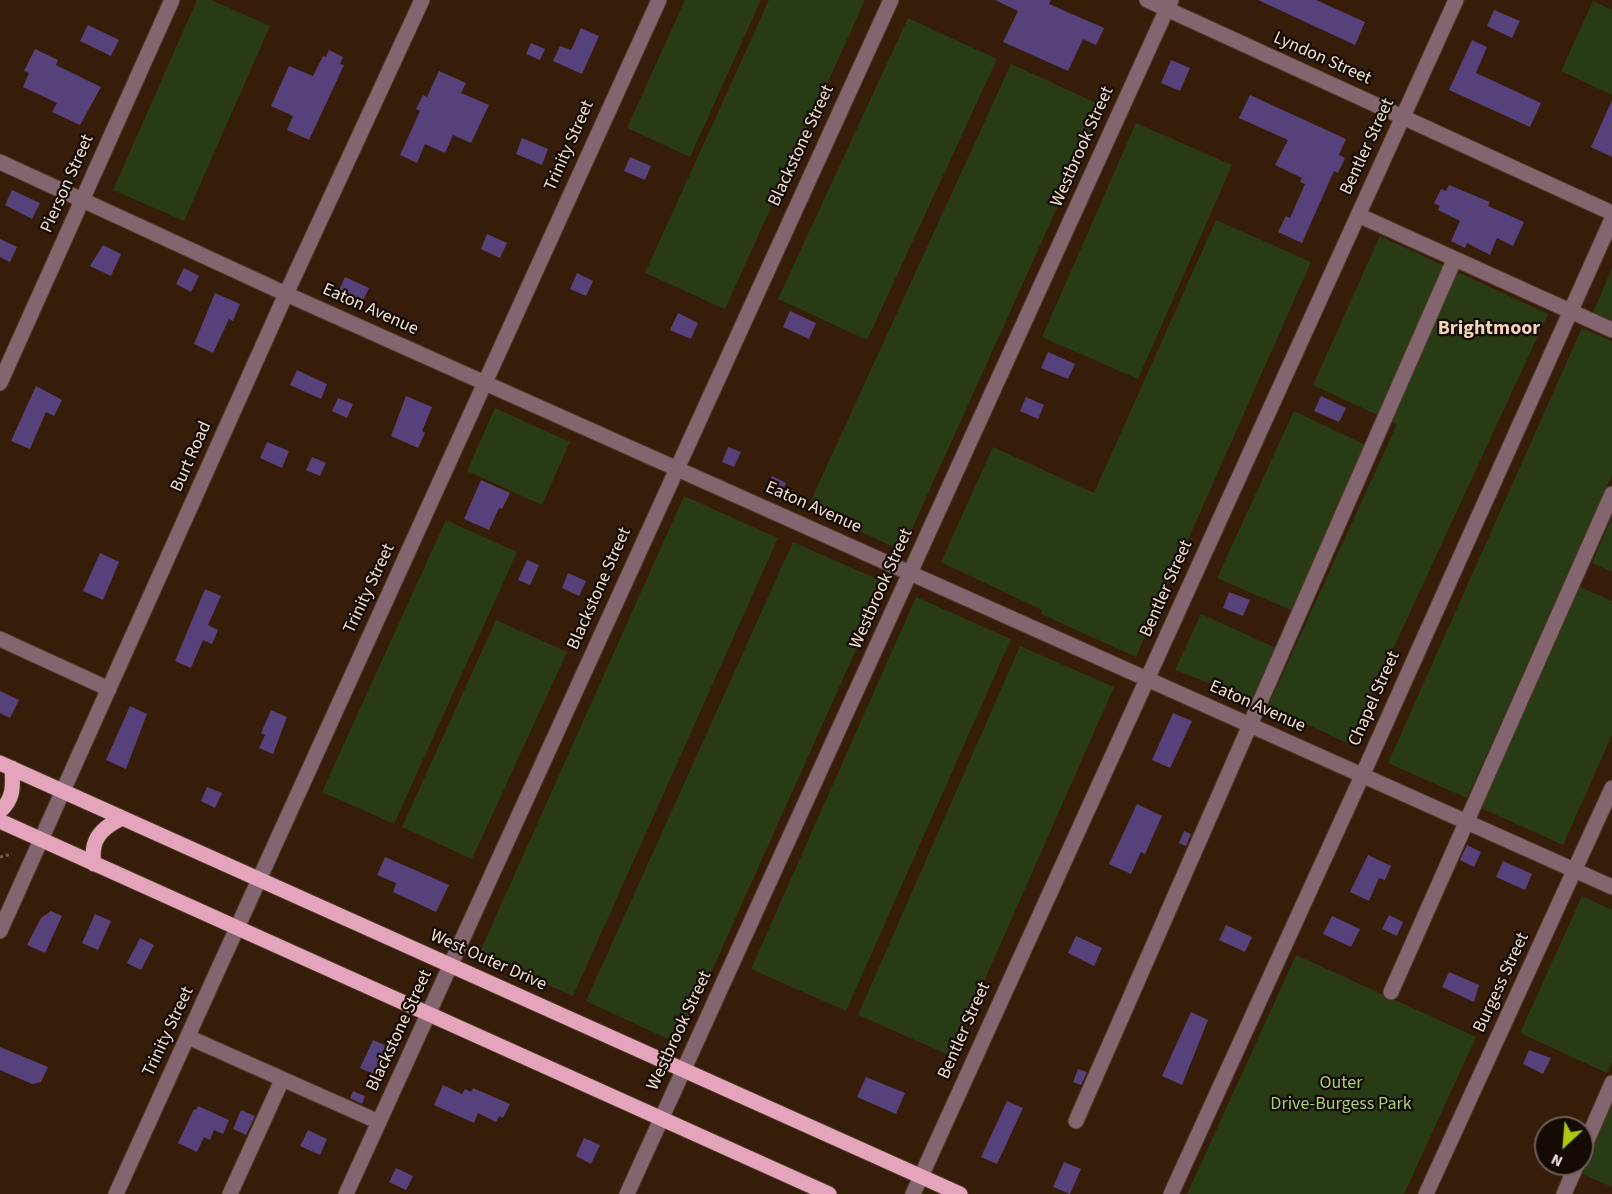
<!DOCTYPE html>
<style>
body{margin:0}
#map{position:relative;width:1612px;height:1194px;overflow:hidden;background:#361d0a;font-family:"Source Sans 3",sans-serif}
canvas{display:block}
.north{position:absolute;left:1534px;top:1116px;width:60px;height:60px;box-sizing:border-box;background:#150b04;border:2px solid #6c5f56;border-radius:50%;rotate:206deg;font-size:16px;font-weight:700;line-height:24px;text-align:center;color:#eeddd1}
.north::after{content:'';display:block;margin:auto;width:21px;height:27px;background:#adc610;clip-path:polygon(50% 0,100% 100%,50% 72%,0 100%)}
</style>
<div id="map">
<canvas width="1612" height="1194"></canvas>
<div class="north">N</div>
</div>
<script>
const ctx = document.querySelector('canvas').getContext('2d');
ctx.lineJoin = 'round';
function paint(path, color) { ctx.fillStyle = color; ctx.fill(path, 'evenodd'); }
function strokePath(path, color, width, dash) { ctx.strokeStyle = color; ctx.lineWidth = width; ctx.lineCap = dash ? 'butt' : 'round'; ctx.setLineDash(dash || []); ctx.stroke(path); }
function write(font, color, halo, rows, align = 'center') {
  ctx.font = font + ' "Source Sans 3",sans-serif'; ctx.lineWidth = 4.5; ctx.setLineDash([]); ctx.textBaseline = 'middle'; ctx.strokeStyle = halo; ctx.fillStyle = color; for (const [text, x, y, turn = 0] of rows) {
    ctx.save(); ctx.translate(x, y); ctx.rotate((+turn || 0) * Math.PI / 180); ctx.textAlign = isNaN(turn) ? turn : align; if (halo) ctx.strokeText(text, 0, 0); ctx.fillText(text, 0, 0); ctx.restore();
  }
}
const green = new Path2D(`
 M 197,0 L 211,0 L 270,26 L 184,221 L 113,190 Z
 M 685,0 L 761,0 L 690,157 L 627,128 Z
 M 769,0 L 865,0 L 725,309 L 645,273 Z
 M 1593,1 L 1612,10 L 1612,95 L 1561,71 Z
 M 908,18 L 997,59 L 867,340 L 778,299 Z
 M 1011,64 L 1103,106 L 902,551 L 808,507 Z
 M 1136,123 L 1232,165 L 1138,379 L 1042,337 Z
 M 1216,220 L 1311,262 L 1136,657 L 1041,614 L 1042,610 L 941,562 L 993,447 L 1094,493 Z
 M 1380,236 L 1548,314 L 1349,744 L 1268,706 L 1397,424 L 1313,385 Z
 M 1612,268 L 1612,325 L 1592,315 Z
 M 1582,328 L 1612,341 L 1612,475 L 1467,798 L 1388,763 Z
 M 495,408 L 570,442 L 542,505 L 467,471 Z
 M 1294,411 L 1368,446 L 1291,610 L 1217,578 Z
 M 684,496 L 778,538 L 573,996 L 479,954 Z
 M 1612,517 L 1612,572 L 1592,563 Z
 M 446,520 L 517,552 L 394,824 L 322,792 Z
 M 793,542 L 886,583 L 679,1044 L 586,1001 Z
 M 1580,587 L 1612,601 L 1612,735 L 1563,845 L 1481,808 Z
 M 916,597 L 1011,639 L 846,1011 L 751,969 Z
 M 1201,614 L 1276,648 L 1252,700 L 1175,670 Z
 M 496,620 L 567,652 L 472,859 L 402,827 Z
 M 1020,646 L 1114,687 L 951,1056 L 858,1015 Z
 M 1582,896 L 1612,910 L 1612,1062 L 1607,1073 L 1520,1033 Z
 M 1296,955 L 1476,1037 L 1404,1194 L 1187,1194 Z
 M 1612,1093 L 1612,1187 L 1578,1172 Z`);
const building = new Path2D(`
 M 995,0 L 1051,0 L 1049,4 L 1104,28 L 1096,45 L 1083,39 L 1068,71 L 1003,42 L 1018,11 Z
 M 1258,0 L 1316,0 L 1365,22 L 1355,45 Z
 M 1494,10 L 1520,21 L 1512,38 L 1487,26 Z
 M 88,25 L 119,40 L 111,56 L 80,41 Z
 M 581,28 L 599,36 L 582,74 L 553,61 L 560,46 L 571,50 Z
 M 1472,40 L 1487,47 L 1476,73 L 1541,103 L 1530,127 L 1449,90 Z
 M 531,43 L 545,49 L 540,60 L 526,54 Z
 M 35,49 L 58,60 L 56,65 L 101,87 L 80,125 L 52,112 L 57,103 L 23,87 L 29,73 L 24,71 Z
 M 329,50 L 343,57 L 340,64 L 344,65 L 309,140 L 287,130 L 293,116 L 271,106 L 289,66 L 313,76 L 323,56 L 326,57 Z
 M 1171,60 L 1190,68 L 1180,91 L 1161,83 Z
 M 439,71 L 466,83 L 461,93 L 489,105 L 471,143 L 453,135 L 445,153 L 425,144 L 417,163 L 400,155 L 420,111 L 416,109 L 423,95 L 427,97 Z
 M 1250,95 L 1346,139 L 1339,155 L 1345,158 L 1338,173 L 1334,171 L 1302,243 L 1278,232 L 1286,216 L 1290,218 L 1305,184 L 1300,182 L 1302,178 L 1275,165 L 1288,140 L 1239,118 Z
 M 1612,100 L 1612,157 L 1591,147 Z
 M 522,138 L 548,149 L 542,165 L 516,154 Z
 M 630,157 L 651,166 L 645,180 L 624,171 Z
 M 1449,185 L 1490,202 L 1488,206 L 1524,222 L 1513,246 L 1497,238 L 1490,255 L 1467,243 L 1465,248 L 1451,241 L 1460,221 L 1438,210 L 1440,206 L 1434,203 L 1441,189 L 1446,191 Z
 M 12,190 L 40,203 L 32,219 L 5,205 Z
 M 487,234 L 507,243 L 500,258 L 481,249 Z
 M 0,239 L 17,247 L 10,262 L 0,257 Z
 M 103,245 L 121,254 L 111,276 L 90,266 Z
 M 184,268 L 199,276 L 191,292 L 176,284 Z
 M 577,273 L 593,281 L 586,296 L 570,289 Z
 M 345,277 L 369,288 L 360,307 L 336,296 Z
 M 215,293 L 240,304 L 233,321 L 229,319 L 213,353 L 194,344 Z
 M 790,311 L 816,323 L 809,339 L 783,327 Z
 M 678,313 L 698,323 L 691,339 L 670,330 Z
 M 1048,352 L 1075,364 L 1068,379 L 1041,368 Z
 M 297,370 L 327,384 L 321,399 L 290,385 Z
 M 36,386 L 62,400 L 54,416 L 46,412 L 30,449 L 11,441 Z
 M 406,396 L 432,407 L 422,431 L 425,433 L 418,448 L 391,436 Z
 M 1321,396 L 1346,408 L 1339,422 L 1314,411 Z
 M 1026,397 L 1044,405 L 1038,419 L 1020,411 Z
 M 338,398 L 353,404 L 347,418 L 332,411 Z
 M 267,442 L 289,451 L 282,468 L 260,458 Z
 M 728,447 L 741,452 L 734,467 L 722,462 Z
 M 312,457 L 326,463 L 320,476 L 306,470 Z
 M 772,476 L 786,483 L 781,494 L 766,487 Z
 M 481,480 L 510,493 L 502,509 L 499,508 L 489,530 L 464,519 Z
 M 100,553 L 119,562 L 103,600 L 83,591 Z
 M 527,560 L 539,565 L 530,585 L 518,580 Z
 M 568,573 L 586,581 L 579,596 L 562,588 Z
 M 205,589 L 221,596 L 208,625 L 218,630 L 212,644 L 203,640 L 191,668 L 175,661 Z
 M 1229,592 L 1250,600 L 1243,616 L 1223,608 Z
 M 0,691 L 19,700 L 10,718 L 0,713 Z
 M 130,706 L 147,714 L 126,769 L 106,760 Z
 M 271,710 L 287,717 L 273,754 L 259,748 L 265,735 L 261,733 Z
 M 1173,713 L 1192,721 L 1170,768 L 1152,760 Z
 M 207,787 L 222,793 L 215,808 L 201,801 Z
 M 1137,804 L 1162,816 L 1145,854 L 1141,852 L 1131,874 L 1109,864 Z
 M 1184,831 L 1191,834 L 1186,846 L 1179,843 Z
 M 1467,845 L 1481,852 L 1474,867 L 1460,860 Z
 M 1368,855 L 1391,866 L 1385,880 L 1379,878 L 1369,901 L 1350,892 Z
 M 385,857 L 449,885 L 436,912 L 393,892 L 396,883 L 377,875 Z
 M 1503,861 L 1532,874 L 1525,890 L 1496,877 Z
 M 51,911 L 62,916 L 45,953 L 27,945 L 41,918 Z
 M 95,914 L 111,921 L 98,950 L 82,943 Z
 M 1389,915 L 1403,922 L 1397,936 L 1382,929 Z
 M 1332,916 L 1360,929 L 1351,947 L 1323,934 Z
 M 1226,925 L 1252,937 L 1245,952 L 1219,940 Z
 M 1076,936 L 1102,948 L 1094,966 L 1068,953 Z
 M 140,938 L 154,945 L 141,970 L 127,963 Z
 M 1449,972 L 1479,985 L 1474,1002 L 1442,987 Z
 M 1191,1012 L 1208,1020 L 1182,1085 L 1162,1076 Z
 M 373,1040 L 387,1046 L 376,1075 L 360,1068 Z
 M 0,1047 L 48,1067 L 41,1082 L 32,1084 L 0,1070 Z
 M 1529,1050 L 1551,1058 L 1543,1074 L 1523,1064 Z
 M 1078,1069 L 1087,1072 L 1081,1085 L 1073,1082 Z
 M 866,1077 L 905,1093 L 896,1114 L 857,1097 Z
 M 443,1085 L 462,1094 L 465,1089 L 471,1092 L 473,1088 L 510,1104 L 503,1118 L 499,1116 L 496,1122 L 478,1113 L 474,1123 L 434,1105 Z
 M 353,1091 L 365,1096 L 362,1104 L 350,1098 Z
 M 1007,1101 L 1023,1108 L 997,1164 L 981,1157 Z
 M 198,1106 L 229,1120 L 223,1134 L 214,1130 L 210,1140 L 204,1137 L 197,1152 L 178,1143 L 194,1109 L 196,1110 Z
 M 241,1110 L 255,1116 L 246,1135 L 233,1129 Z
 M 308,1130 L 327,1139 L 320,1155 L 300,1146 Z
 M 584,1138 L 600,1145 L 591,1164 L 576,1156 Z
 M 1064,1162 L 1081,1169 L 1070,1194 L 1053,1187 Z
 M 396,1168 L 413,1176 L 406,1190 L 389,1182 Z`);
const path = new Path2D(`
 M 0,857 L 12,854`);
const minor = new Path2D(`
 M 1147,0 L 1612,213
 M 0,162 L 286,294 L 1612,887
 M 1358,215 L 1612,330
 M 0,383 L 172,0
 M 0,639 L 109,689
 M 0,931 L 286,294 L 422,0
 M 1391,992 L 1612,494
 M 188,1037 L 379,1122
 M 1076,1121 L 1452,265
 M 1582,1152 L 1612,1083
 M 116,1194 L 659,0
 M 230,1194 L 282,1080
 M 346,1194 L 891,0
 M 627,1194 L 1171,0
 M 913,1194 L 1456,0
 M 1171,1194 L 1362,776 L 1612,219
 M 1426,1194 L 1612,788
 M 1564,1194 L 1577,1164`);
const major = new Path2D(`
 M 0,763 L 960,1194
 M 0,811 C 14,799 13,786 12,768
 M 0,821 L 829,1194
 M 94,864 C 90,841 100,829 120,819`);
const streetNames = [
 ["Lyndon Street",1322,59,24],
 ["Trinity Street",570,146,-66],
 ["Blackstone Street",802,146,-65],
 ["Westbrook Street",1083,147,-66],
 ["Bentler Street",1368,147,-65],
 ["Pierson Street",68,184,-66],
 ["Eaton Avenue",370,310,24],
 ["Burt Road",192,457,-66],
 ["Eaton Avenue",813,508,24],
 ["Trinity Street",370,589,-65],
 ["Blackstone Street",600,589,-66],
 ["Westbrook Street",882,589,-66],
 ["Bentler Street",1167,589,-66],
 ["Chapel Street",1375,699,-66],
 ["Eaton Avenue",1257,707,24],
 ["West Outer Drive",488,961,24],
 ["Burgess Street",1502,983,-65],
 ["Blackstone Street",400,1031,-65],
 ["Westbrook Street",680,1031,-65],
 ["Bentler Street",965,1031,-66],
 ["Trinity Street",169,1032,-65]
];
const parkNames = [
 ["Outer",1341,1084],
 ["Drive-Burgess Park",1341,1105]
];
const neighbourhoodNames = [
 ["Brightmoor",1489,330]
];
paint(green, '#293b14');
paint(building, '#57417a');
strokePath(minor, '#503826', 17);
strokePath(major, '#503826', 17);
strokePath(path, '#715a49', 3, [3, 3]);
strokePath(minor, '#836570', 15);
strokePath(major, '#e4a5bc', 15);
write('18px', '#eeddd1', '#150b04', streetNames);
write('18px', '#a5d078', '#150b04', parkNames);
write('bold 20px', '#f4d3bc', '#150b04', neighbourhoodNames);
</script>
